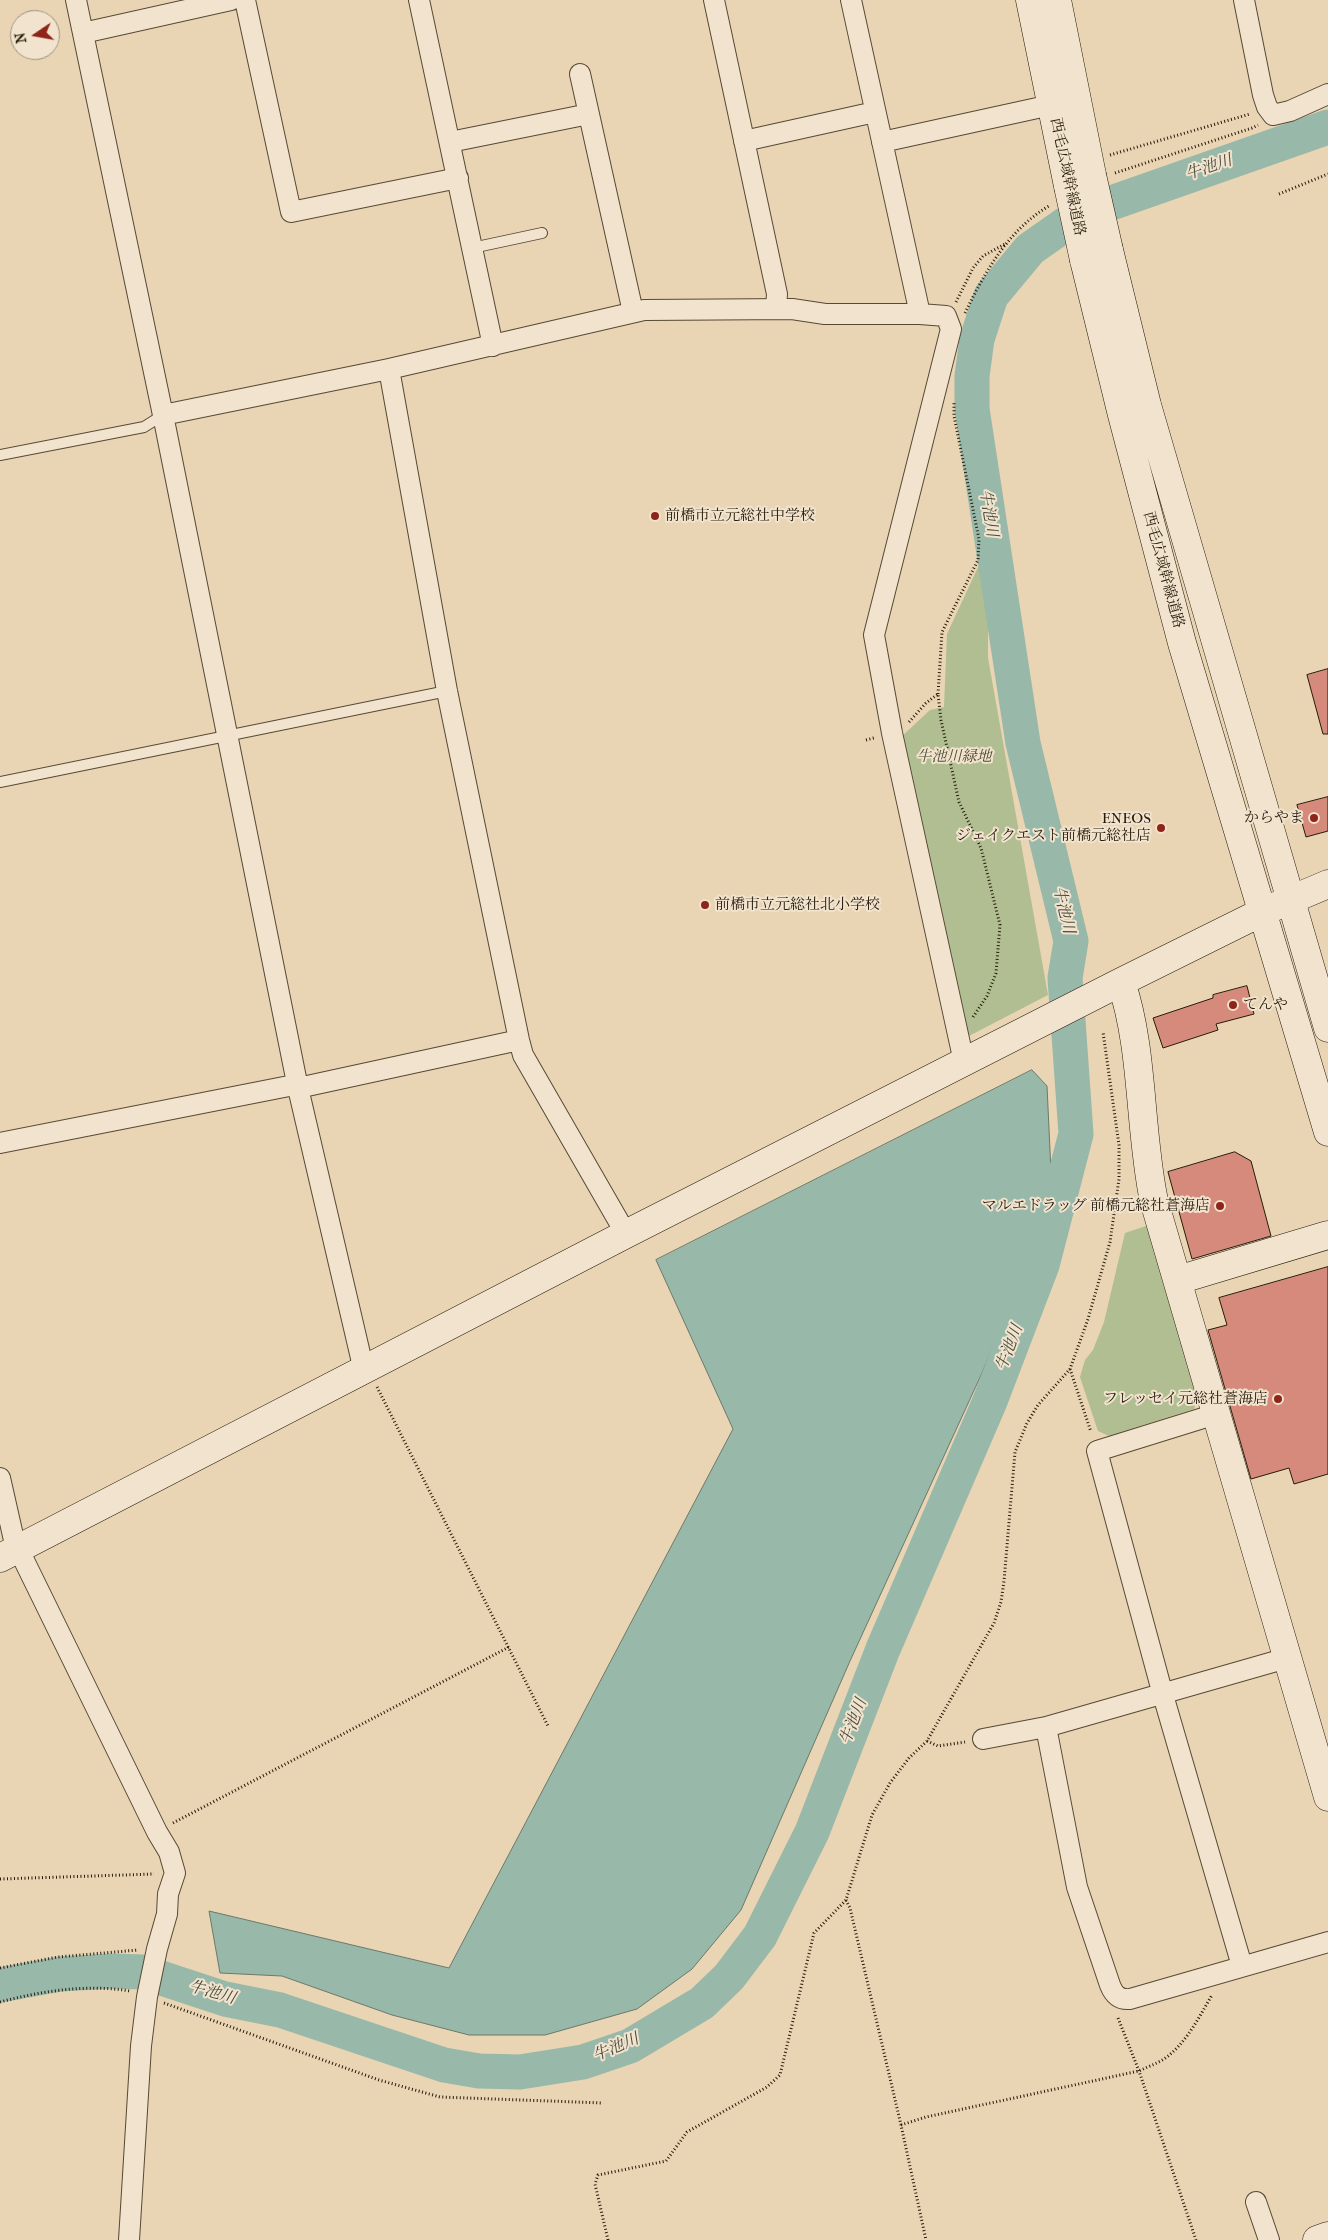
<!DOCTYPE html>
<meta charset="utf-8">
<style>
body{margin:0}
#map{position:relative;width:1328px;height:2240px;overflow:hidden;background:#e9d4b3;font-family:"IM FELL French Canon",serif}
canvas{display:block}
.north{position:absolute;left:10px;top:10px;width:50px;height:50px;box-sizing:border-box;background:#f1e3ce;border:1px solid #a09380;border-radius:50%;rotate:258deg;font-size:14px;font-weight:700;line-height:20px;text-align:center;color:#261b0b}
.north::after{content:'';display:block;margin:auto;width:18px;height:22px;background:#8f2418;clip-path:polygon(50% 0,100% 100%,50% 72%,0 100%)}
</style>
<div id="map">
<canvas width="1328" height="2240"></canvas>
<div class="north">N</div>
</div>
<script>
const ctx = document.querySelector('canvas').getContext('2d');
ctx.lineJoin = 'round';
function paint(path, color) { ctx.fillStyle = color; ctx.fill(path, 'evenodd'); }
function strokePath(path, color, width, dash) { ctx.strokeStyle = color; ctx.lineWidth = width; ctx.lineCap = dash ? 'butt' : 'round'; ctx.setLineDash(dash || []); ctx.stroke(path); }
function write(font, color, halo, rows, align = 'center') {
  ctx.font = font + ' "IM FELL French Canon","Noto Serif JP",serif'; ctx.lineWidth = 4; ctx.setLineDash([]); ctx.textBaseline = 'middle'; ctx.strokeStyle = halo; ctx.fillStyle = color; for (const [text, x, y, turn = 0] of rows) {
    ctx.save(); ctx.translate(x, y); ctx.rotate((+turn || 0) * Math.PI / 180); ctx.textAlign = isNaN(turn) ? turn : align; if (halo) ctx.strokeText(text, 0, 0); ctx.fillText(text, 0, 0); ctx.restore();
  }
}
const green = new Path2D(`
 M 978,567 L 986,568 L 988,585 L 988,658 L 1048,995 L 965,1038 L 899,739 L 930,710 L 944,707 L 947,634 Z
 M 1149,1225 L 1198,1397 L 1194,1409 L 1109,1436 L 1098,1431 L 1080,1377 L 1085,1360 L 1093,1350 L 1104,1322 L 1125,1233 Z`);
const water = new Path2D(`
 M 1032,1070 L 1047,1086 L 1051,1172 L 1028,1264 L 982,1373 L 850,1661 L 741,1910 L 692,1969 L 637,2009 L 545,2035 L 469,2035 L 392,2015 L 282,1976 L 220,1973 L 209,1911 L 449,1968 L 733,1429 L 656,1260 Z`);
const river = new Path2D(`
 M 0,1985 L 60,1974 L 112,1971 L 143,1972 L 225,1999 L 280,2010 L 444,2065 L 479,2071 L 520,2072 L 583,2062 L 630,2046 L 702,2003 L 729,1977 L 760,1936 L 812,1832 L 883,1649 L 990,1401 L 1042,1265 L 1076,1134 L 1065,978 L 1071,941 L 1023,743 L 972,409 L 972,376 L 977,339 L 991,296 L 1030,249 L 1080,214 L 1328,127`);
const building = new Path2D(`
 M 1328,669 L 1328,734 L 1323,734 L 1307,675 Z
 M 1328,797 L 1328,831 L 1306,837 L 1297,805 Z
 M 1247,986 L 1254,1014 L 1216,1024 L 1218,1030 L 1163,1048 L 1153,1018 L 1213,998 L 1213,995 Z
 M 1235,1152 L 1251,1161 L 1271,1236 L 1192,1259 L 1168,1172 Z
 M 1328,1267 L 1328,1474 L 1294,1484 L 1289,1468 L 1251,1479 L 1208,1330 L 1227,1325 L 1219,1298 Z`);
const path = new Path2D(`
 M 1110,155 L 1250,114
 M 1115,173 L 1252,128 L 1258,125
 M 1279,194 L 1328,174
 M 956,302 L 973,268 L 983,256 L 1005,244
 M 965,313 C 985,272 1008,230 1049,206
 M 938,694 L 942,632 L 978,560 L 979,539 L 954,416 L 954,401
 M 909,722 L 926,703 L 938,694 L 941,720 L 959,802 L 981,848 L 1000,925 L 996,973 L 987,996 L 973,1017
 M 866,740 L 874,738
 M 1070,1369 L 1091,1432
 M 377,1387 L 548,1726
 M 927,1741 L 938,1746 L 965,1742
 M 173,1823 L 509,1647
 M 0,1879 L 154,1874
 M 846,1900 L 850,1908 L 901,2125 L 926,2240
 M 0,1968 L 58,1957 L 138,1950
 M 0,2002 C 42,1991 87,1984 130,1991
 M 164,2003 L 379,2080 L 440,2097 L 603,2103
 M 1118,2018 L 1139,2071 L 1196,2240
 M 901,2125 L 926,2117 L 1139,2071 C 1147,2067 1156,2064 1164,2059 C 1186,2044 1199,2017 1212,1995
 M 608,2240 L 595,2184 L 598,2175 L 666,2161 L 687,2132 L 767,2087 L 780,2075 L 814,1933 L 846,1900 L 872,1815 L 890,1783 L 909,1758 L 927,1741 L 994,1623 L 1001,1602 L 1004,1581 L 1015,1452 L 1027,1423 L 1038,1405 L 1070,1369 L 1088,1319 L 1110,1242 L 1119,1179 L 1119,1145 L 1103,1032`);
const lane = new Path2D(`
 M 472,248 L 542,233
 M 0,455 L 144,427 L 163,415
 M 0,782 L 447,691`);
const street = new Path2D(`
 M 76,0 L 163,415 L 298,1088 L 361,1358 L 367,1369
 M 245,0 L 291,212 L 458,178
 M 419,0 L 493,346
 M 714,0 L 777,294 L 776,309
 M 851,0 L 920,314
 M 1244,0 L 1263,95 L 1267,107 L 1273,115 L 1290,111 L 1328,94
 M 83,33 L 231,0
 M 580,74 L 633,312
 M 744,141 L 875,112
 M 450,142 L 589,114
 M 882,142 L 1051,105
 M 163,415 L 389,369
 M 0,1143 L 289,1086 L 298,1088 L 519,1040
 M 626,1234 L 523,1055 L 519,1040 L 447,691 L 389,369 L 644,310 L 792,309 L 825,314 L 920,314 L 946,316 L 951,329 L 874,635 L 892,733 L 964,1062
 M 1216,1414 L 1097,1451 L 1163,1695 L 1242,1966
 M 0,1478 L 14,1540 L 157,1832 L 169,1852 L 175,1873 L 168,1894 L 167,1914 L 157,1949 L 147,1997 L 141,2046 L 129,2240
 M 1046,1727 L 1077,1887 L 1110,1985 C 1114,1995 1119,2000 1130,1999 L 1328,1942
 M 983,1739 L 1046,1727 L 1287,1658
 M 1256,2202 L 1269,2240`);
const secondary = new Path2D(`
 M 1030,0 L 1068,186
 M 1057,0 L 1092,175
 M 1109,250 L 1147,405 L 1328,1028
 M 1084,260 L 1122,415 L 1182,643 L 1328,1132
 M 1121,982 C 1144,1049 1139,1130 1154,1201 L 1328,1797
 M 1178,1280 L 1328,1235
 M 0,1558 L 626,1234 L 1121,982 L 1262,912 L 1328,884
 M 1317,2240 L 1328,2236`);
const secondaryBridge = new Path2D(`
 M 1092,175 L 1109,250
 M 1068,186 L 1084,260`);
const markers = [
 [655,516,5,"#8f2418"],
 [1314,818,5,"#8f2418"],
 [1161,828,5,"#8f2418"],
 [705,905,5,"#8f2418"],
 [1233,1005,5,"#8f2418"],
 [1220,1206,5,"#8f2418"],
 [1278,1399,5,"#8f2418"]
];
const streetNames = [
 ["西毛広域幹線道路",1067,177,78],
 ["西毛広域幹線道路",1163,570,75]
];
const poiNames = [
 ["前橋市立元総社中学校",665,516,"left"],
 ["からやま",1304,818],
 ["ENEOS",1151,819],
 ["ジェイクエスト前橋元総社店",1151,836],
 ["前橋市立元総社北小学校",715,905,"left"],
 ["てんや",1243,1005,"left"],
 ["マルエドラッグ 前橋元総社蒼海店",1210,1206],
 ["フレッセイ元総社蒼海店",1268,1399]
];
const parkNames = [
 ["牛池川緑地",954,757]
];
const waterNames = [
 ["牛池川",1209,168,-19],
 ["牛池川",988,513,81],
 ["牛池川",1063,910,77],
 ["牛池川",1010,1348,-69],
 ["牛池川",854,1722,-69],
 ["牛池川",212,1993,16],
 ["牛池川",616,2048,-23]
];
paint(green, '#b0be91');
paint(water, '#98b8a9');
strokePath(water, '#6a796a', 1);
strokePath(river, '#98b8a9', 35);
paint(building, '#d58a7b');
strokePath(building, '#261b0b', 1);
strokePath(lane, '#574935', 12);
strokePath(street, '#574935', 22);
strokePath(secondary, '#261b0b', 29);
strokePath(path, '#261b0b', 3, [1, 2.5]);
strokePath(lane, '#f1e3ce', 10);
strokePath(street, '#f1e3ce', 20);
strokePath(secondary, '#f1e3ce', 28);
strokePath(secondaryBridge, '#261b0b', 29, []);
strokePath(secondaryBridge, '#f1e3ce', 28);
for (const [x, y, r, color] of markers) { const dot = new Path2D(); dot.arc(x, y, r, 0, 2 * Math.PI); ctx.fillStyle = color; ctx.fill(dot); strokePath(dot, '#f1e3ce', 2); }
write('15px', '#261b0b', '#f1e3ce', streetNames);
write('15px', '#261b0b', '#f1e3ce', poiNames, 'right');
write('italic 15px', '#4f4c33', '#f1e3ce', parkNames);
write('italic 16px', '#484a3a', '#f1e3ce', waterNames);
</script>
